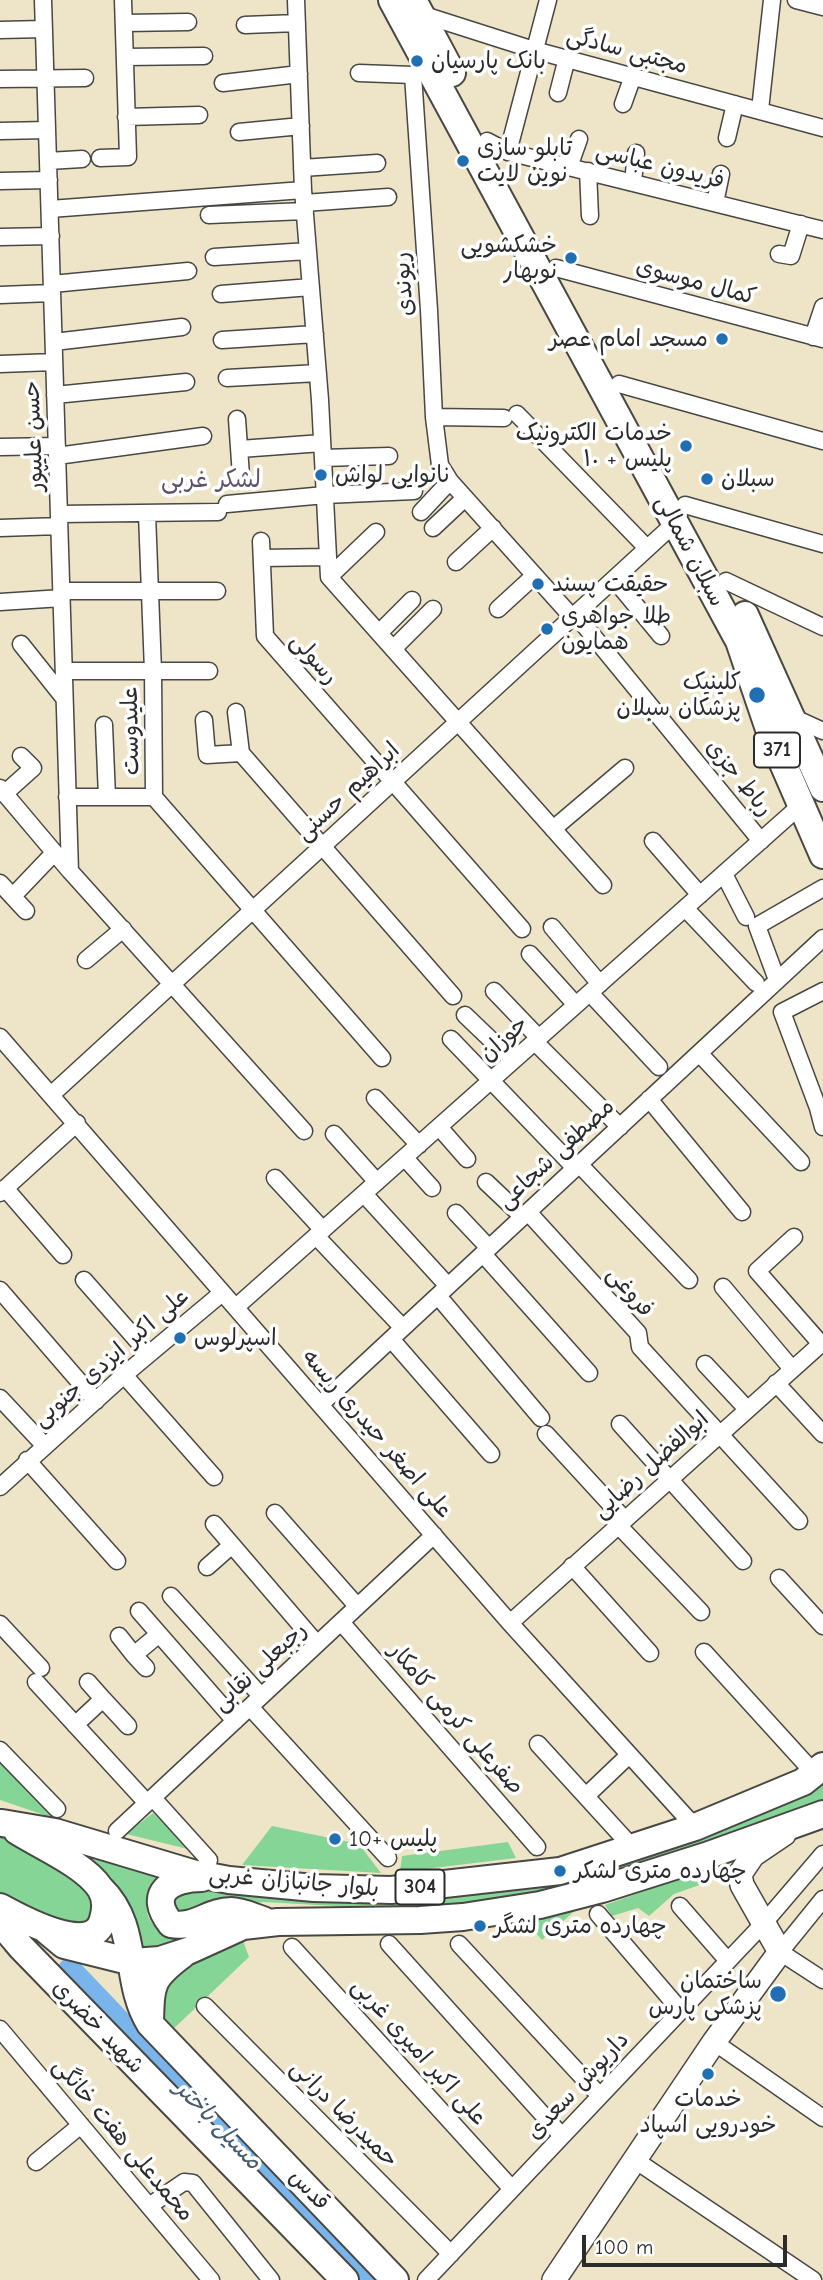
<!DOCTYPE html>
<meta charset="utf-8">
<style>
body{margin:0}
#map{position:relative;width:823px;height:2280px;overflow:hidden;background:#eee5c8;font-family:"Comic Neue",sans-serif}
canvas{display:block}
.scale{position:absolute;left:582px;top:2235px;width:205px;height:32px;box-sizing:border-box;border:4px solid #2b2b2b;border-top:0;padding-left:9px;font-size:21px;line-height:24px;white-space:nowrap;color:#2b2b2b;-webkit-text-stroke:5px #fff;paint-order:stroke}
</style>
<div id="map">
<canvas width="823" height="2280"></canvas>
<div class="scale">100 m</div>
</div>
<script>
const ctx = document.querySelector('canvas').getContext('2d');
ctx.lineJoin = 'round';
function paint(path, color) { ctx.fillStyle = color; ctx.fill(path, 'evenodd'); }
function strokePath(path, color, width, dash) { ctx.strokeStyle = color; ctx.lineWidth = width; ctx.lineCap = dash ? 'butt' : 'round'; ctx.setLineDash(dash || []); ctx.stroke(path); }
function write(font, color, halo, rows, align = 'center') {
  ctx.font = font + ' "Comic Neue","Playpen Sans Arabic",sans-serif'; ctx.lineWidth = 7; ctx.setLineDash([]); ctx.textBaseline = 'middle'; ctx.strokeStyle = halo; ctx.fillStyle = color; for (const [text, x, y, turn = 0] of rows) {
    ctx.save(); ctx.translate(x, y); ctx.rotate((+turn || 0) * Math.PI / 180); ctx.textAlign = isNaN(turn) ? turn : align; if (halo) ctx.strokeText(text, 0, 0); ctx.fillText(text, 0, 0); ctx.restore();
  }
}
const green = new Path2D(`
 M 0,1755 L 62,1821 L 0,1800 Z
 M 823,1782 L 823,1799 L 744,1828 L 647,1867 L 566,1888 L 467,1904 L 407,1910 L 264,1902 L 176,1912 L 170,1893 L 183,1886 L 378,1903 L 422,1902 L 537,1886 L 624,1864 L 701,1838 Z
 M 153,1813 L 192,1850 L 126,1834 Z
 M 272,1826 L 359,1844 L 381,1873 L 242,1865 Z
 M 0,1830 L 87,1880 L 99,1909 L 84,1930 L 0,1898 Z
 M 508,1842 L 516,1858 L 400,1872 L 402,1856 Z
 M 54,1843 L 162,1877 C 147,1885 140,1914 155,1926 C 163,1933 177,1933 187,1935 L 188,1940 L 136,1952 C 126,1883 117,1873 54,1843 Z
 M 699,1872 L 705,1883 L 674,1894 L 649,1916 L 638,1908 L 612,1916 L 605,1905 Z
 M 579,1907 L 542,1940 L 526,1922 Z
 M 242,1938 L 249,1957 L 168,2034 L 157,2015 L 169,1972 Z`);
const river = new Path2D(`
 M 70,1970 L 366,2280`);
const minor = new Path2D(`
 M 43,0 L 70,871
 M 296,0 L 303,190 L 320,400 L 329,577 L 603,885
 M 796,0 L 823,7
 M 421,14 L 534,50 L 823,128
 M 124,23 L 188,22
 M 245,25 L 297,23
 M 0,30 L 44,29
 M 125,57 L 204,56
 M 427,65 L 413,75 L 429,310 L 434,417 L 440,465 L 450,481 L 572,617
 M 359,73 L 413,75
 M 0,79 L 85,78
 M 223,83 L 299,74
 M 558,93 L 567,58
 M 623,104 L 633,76
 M 760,110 L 772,0
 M 126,117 L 199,115
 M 0,131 L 47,130
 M 239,132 L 301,126
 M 727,138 L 735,104
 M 487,141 L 508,152 L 823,230
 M 508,152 L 548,0
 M 100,158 L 128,157 L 123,0
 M 48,161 L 82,159
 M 569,167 L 579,139
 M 302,168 L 377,163
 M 588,171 L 590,216
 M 0,181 L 49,180
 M 633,182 L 636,153
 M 304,203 L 388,197
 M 715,203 L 721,174
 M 50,209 L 303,190
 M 209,215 L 305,211
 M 0,237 L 51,236
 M 779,254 L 791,256 L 801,224
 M 214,257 L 308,251
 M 556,268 L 823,339
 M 52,284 L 188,271
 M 221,294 L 311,287
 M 0,295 L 52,293
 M 813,337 L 823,307
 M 222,340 L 315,334
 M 54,342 L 182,327
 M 0,364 L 54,362
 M 227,378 L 318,373
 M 619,384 L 823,441
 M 55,395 L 186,382
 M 517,414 L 647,548
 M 434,417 L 504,418
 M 237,419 L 241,476
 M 0,447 L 57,446
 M 240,449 L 322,443
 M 57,456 L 203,436
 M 323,458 L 389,456
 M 227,504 L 325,495 L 414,491
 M 685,505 L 823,544
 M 421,512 L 450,481
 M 59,514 L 218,512
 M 147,514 L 153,671 L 154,797 L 382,1058
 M 0,528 L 59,526
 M 433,528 L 465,498
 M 261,541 L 265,636 L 522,929
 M 262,558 L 328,557
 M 456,562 L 493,528
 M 329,577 L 376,532
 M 614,579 L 661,636
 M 726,581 L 823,627
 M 61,591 L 217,591
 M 0,602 L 62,598
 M 498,609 L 534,576
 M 575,614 L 761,841
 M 379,633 L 412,600
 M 21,644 L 64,698
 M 393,649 L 433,609
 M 64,671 L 209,671
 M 236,712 L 241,753
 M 790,716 L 823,731
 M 204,720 L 207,755 L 241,753 L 453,996
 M 104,725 L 107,797
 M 0,788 L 70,871 L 304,1131
 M 4,794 L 33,768 L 21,756
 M 67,797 L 154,797
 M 553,829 L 625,768
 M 653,841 L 700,895
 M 724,874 L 746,917
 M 0,883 L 26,911
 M 13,896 L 54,853
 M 685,908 L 756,983
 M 552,927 L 600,984
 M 530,954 L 576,1005
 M 86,960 L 123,929
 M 777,980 L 757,926 L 823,888
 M 494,991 L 539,1038
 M 823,991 L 782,1012 L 818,1108 L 823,1127
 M 590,993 L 659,1067
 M 465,1015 L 513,1061
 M 0,1037 L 510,1623 L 695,1827
 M 451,1039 L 575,1168
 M 535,1042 L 620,1127
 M 699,1053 L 801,1162
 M 51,1095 L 675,523
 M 375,1098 L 419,1145
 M 649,1099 L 742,1212
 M 439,1127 L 467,1159
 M 334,1134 L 377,1182
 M 405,1158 L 432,1188
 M 579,1164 L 689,1280
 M 275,1178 L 323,1230
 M 486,1182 L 523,1217
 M 5,1188 L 63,1255
 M 0,1193 L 77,1123
 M 364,1194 L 448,1286
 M 528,1212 L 638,1333 L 640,1347 L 799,1521
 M 456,1213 L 489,1248
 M 316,1236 L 403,1328
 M 794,1237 L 757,1271 L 821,1344
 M 483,1254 L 589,1373
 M 84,1280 L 149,1354
 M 723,1287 L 792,1369
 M 0,1290 L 96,1401
 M 438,1296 L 541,1418
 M 236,1307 L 801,805
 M 391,1339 L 491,1454
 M 705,1364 L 747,1409
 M 124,1375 L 214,1477
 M 776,1383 L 823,1434
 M 0,1398 L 44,1445
 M 321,1404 L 823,938
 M 620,1424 L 743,1561
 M 546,1434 L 625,1520
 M 27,1460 L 117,1561
 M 0,1487 L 124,1375 L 222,1293
 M 275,1513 L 357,1606
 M 214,1524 L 317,1644
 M 618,1525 L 701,1612
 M 572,1566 L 650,1653
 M 207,1567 L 232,1545
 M 779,1578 L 823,1626
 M 171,1596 L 261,1696
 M 139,1611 L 235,1721
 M 341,1622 L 537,1847
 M 510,1623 L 823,1342
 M 0,1624 L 41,1668
 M 119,1636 L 134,1655
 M 704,1652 L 814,1773
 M 146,1668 L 134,1655 L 159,1634
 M 36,1682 L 147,1803
 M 88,1682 L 103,1699
 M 250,1707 L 388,1858
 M 75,1725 L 103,1699 L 128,1726
 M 538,1744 L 632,1847
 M 0,1750 L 57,1809
 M 586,1796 L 629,1755
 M 153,1798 L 209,1860
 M 117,1831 L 434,1535
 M 823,1899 L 780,1952 L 823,1980
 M 680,1906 L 728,1961
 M 598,1914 L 681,2011
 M 389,1944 L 562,2136
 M 459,1944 L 600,2096
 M 292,1947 L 512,2189
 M 205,2006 L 451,2254
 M 0,2029 L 211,2280
 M 714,2042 L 823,2118
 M 635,2160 L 813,2280
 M 36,2162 L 81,2125
 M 149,2206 L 184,2182 L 193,2183 L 271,2280
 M 426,2280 L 763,1924 L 823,1854`);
const secondary = new Path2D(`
 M 554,2280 L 714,2042 L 780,1952 L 742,1885 L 740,1874 L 753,1855 L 784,1834`);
const primary = new Path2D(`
 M 392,0 L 739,641 L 772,738 L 823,855
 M 413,0 L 452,73
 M 745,615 L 823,788
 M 2,1823 L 55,1832 L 192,1873 L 229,1880 L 314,1888 L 391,1890 L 560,1871 L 695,1827 L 803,1782 L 823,1766
 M 202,1878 C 171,1878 146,1893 171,1924 C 194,1929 209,1911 231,1911 C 242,1911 253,1917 263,1920
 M 101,1889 C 140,1927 123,1981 150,2024 L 395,2280
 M 0,1907 C 20,1918 94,1959 103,1919 C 106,1909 106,1897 100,1888 C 85,1865 41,1846 17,1831
 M 0,1922 L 21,1947 L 345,2280
 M 46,1930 L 64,1945 L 132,1962 L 160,1960 L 188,1951 L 243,1926 L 278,1922 L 420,1920 L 463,1917 L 540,1905 L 602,1889 L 706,1856 L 823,1814
 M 150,2022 C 151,1984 151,1978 182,1955`);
const markers = [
 [417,61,7,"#1f6fb2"],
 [463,161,7,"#1f6fb2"],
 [571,258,7,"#1f6fb2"],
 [722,339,7,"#1f6fb2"],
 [686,446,7,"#1f6fb2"],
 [321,475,7,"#1f6fb2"],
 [707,479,7,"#1f6fb2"],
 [538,584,7,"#1f6fb2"],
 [547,629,7,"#1f6fb2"],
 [757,695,9,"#1f6fb2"],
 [180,1338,7,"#1f6fb2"],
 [335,1839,7,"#1f6fb2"],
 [560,1871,7,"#1f6fb2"],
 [480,1926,7,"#1f6fb2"],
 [778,1994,9,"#1f6fb2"],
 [708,2074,7,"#1f6fb2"]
];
const shields = [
 [777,750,46],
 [420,1887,49]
];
const shieldNames = [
 ["371",777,750],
 ["304",420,1887]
];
const streetNames = [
 ["مجتبی سادگی",627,51,15],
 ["فریدون عباسی",660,166,14],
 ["کمال موسوی",696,282,15],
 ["ریوندی",404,284,-94],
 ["حسن علیپور",34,436,-92],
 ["سبلان شمالی",690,551,62],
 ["رسولی",314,659,49],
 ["علیدوست",131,731,-91],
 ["رباط جزی",739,778,51],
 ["ابراهیم حسنی",348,792,-43],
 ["حوزان",504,1039,-42],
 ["مصطفی شجاعی",556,1154,-43],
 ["فروغی",630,1292,50],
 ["علی اکبر ایزدی جنوبی",111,1358,-41],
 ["علی اصغر حیدری ریسه",377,1434,49],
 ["ابوالفضل رضایی",651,1465,-42],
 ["رجبعلی نقابی",260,1667,-43],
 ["صفرعلی کرمی کامکار",456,1719,49],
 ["بلوار جانبازان غربی",294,1882,5],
 ["شهید خضری",98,2027,46],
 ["علی اکبر امیری غربی",419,2052,48],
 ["داریوش سعدی",578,2086,-47],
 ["حمیدرضا درانی",344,2114,45],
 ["محمدعلی هفت خانگی",123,2140,50],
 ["قدس",309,2190,46]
];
const poiNames = [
 ["بانک پارسیان",431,61],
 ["تابلو سازی",477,148],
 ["نوین لایت",477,174],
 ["خشکشویی",557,245,"right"],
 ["نوبهار",557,271,"right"],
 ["مسجد امام عصر",708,339,"right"],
 ["خدمات الکترونیک",672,433,"right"],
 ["پلیس + ۱۰",672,459,"right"],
 ["نانوایی لواش",335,475],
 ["سبلان",721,479],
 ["حقیقت پسند",552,584],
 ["طلا جواهری",561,616],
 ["همایون",561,642],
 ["کلینیک",741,682,"right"],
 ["پزشکان سبلان",741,708,"right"],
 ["اسپرلوس",194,1338],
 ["پلیس +10",349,1839],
 ["چهارده متری لشکر",574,1871],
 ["چهارده متری لشگر",494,1926],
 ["ساختمان",762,1981,"right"],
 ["پزشکی پارس",762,2007,"right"],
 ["خدمات",708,2099,"center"],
 ["خودرویی اسپاد",708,2125,"center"]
];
const neighbourhoodNames = [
 ["لشکر غربی",211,480]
];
const waterNames = [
 ["مسیل باختر",218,2125,46]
];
paint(green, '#84d596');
strokePath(river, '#79b5eb', 24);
strokePath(minor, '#484743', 19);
strokePath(secondary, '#484743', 26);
strokePath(primary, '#484743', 30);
strokePath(minor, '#fff', 16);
strokePath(secondary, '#fff', 23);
strokePath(primary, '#fff', 26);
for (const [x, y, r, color] of markers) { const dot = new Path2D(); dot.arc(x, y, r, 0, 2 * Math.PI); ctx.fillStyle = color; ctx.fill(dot); strokePath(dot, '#fff', 2.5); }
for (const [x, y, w] of shields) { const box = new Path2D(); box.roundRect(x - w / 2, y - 17.5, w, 35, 5); ctx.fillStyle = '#fff'; ctx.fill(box); strokePath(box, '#2b2b2b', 2); }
write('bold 21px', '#2b2b2b', null, shieldNames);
write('23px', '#2b2b2b', '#fff', streetNames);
write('23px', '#2b2b2b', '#fff', poiNames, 'left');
write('24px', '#5e546a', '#fff', neighbourhoodNames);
write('italic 24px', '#465b6e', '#fff', waterNames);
</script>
